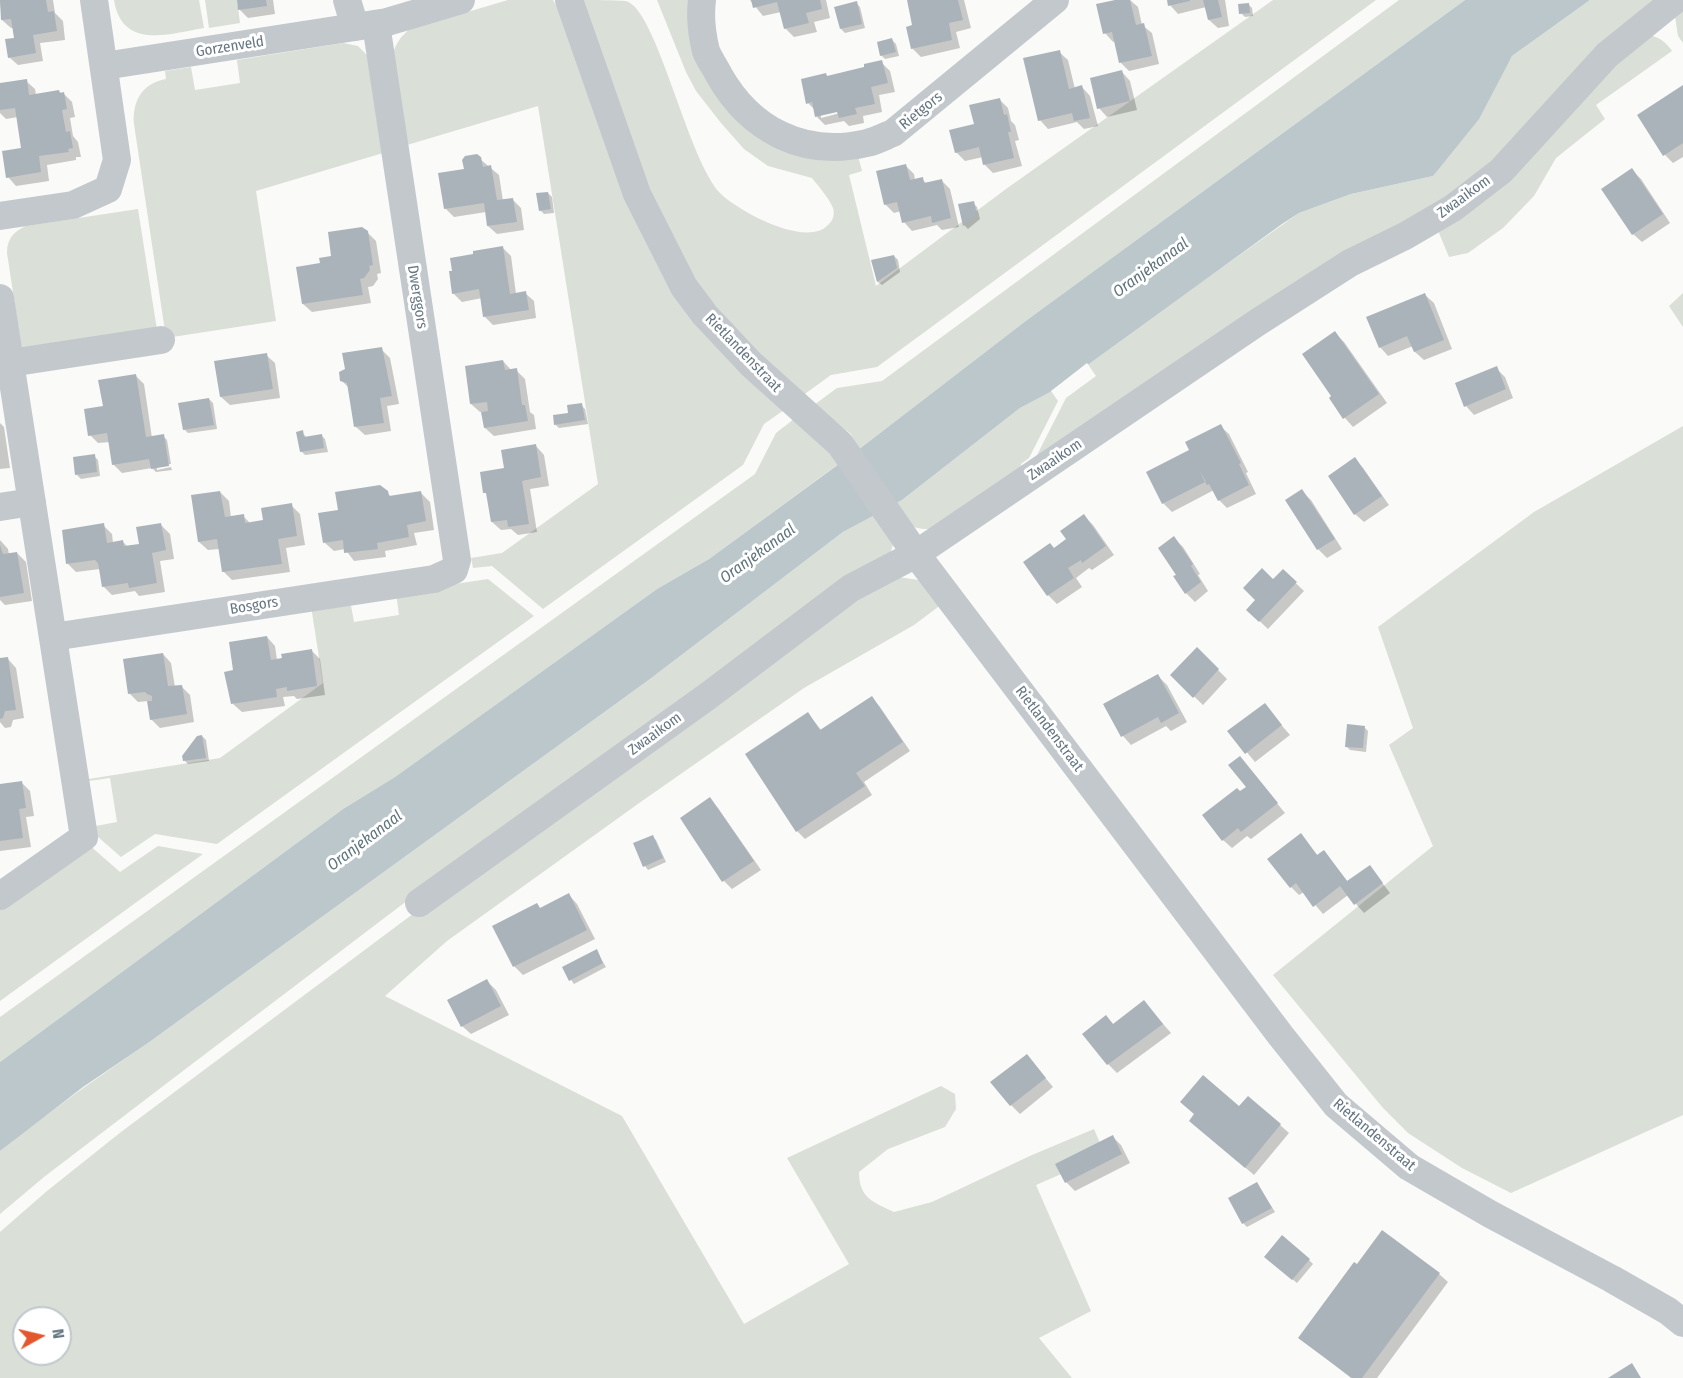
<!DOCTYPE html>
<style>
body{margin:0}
#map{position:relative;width:1683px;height:1378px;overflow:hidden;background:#fafaf8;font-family:"Fira Sans Condensed",sans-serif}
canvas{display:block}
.north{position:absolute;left:12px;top:1306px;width:60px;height:60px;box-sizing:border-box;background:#fff;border:2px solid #c1c8cd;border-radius:50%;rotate:82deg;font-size:16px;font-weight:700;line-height:24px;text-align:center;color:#657683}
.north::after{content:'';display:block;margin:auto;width:21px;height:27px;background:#e4572e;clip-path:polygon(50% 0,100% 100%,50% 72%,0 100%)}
</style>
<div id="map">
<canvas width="1683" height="1378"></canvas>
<div class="north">N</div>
</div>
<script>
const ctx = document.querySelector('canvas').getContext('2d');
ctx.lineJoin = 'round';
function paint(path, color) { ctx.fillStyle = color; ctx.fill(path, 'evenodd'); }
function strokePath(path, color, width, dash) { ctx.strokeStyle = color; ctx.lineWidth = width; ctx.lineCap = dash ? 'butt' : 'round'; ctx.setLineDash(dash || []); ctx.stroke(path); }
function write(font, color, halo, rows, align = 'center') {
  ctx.font = font + ' "Fira Sans Condensed",sans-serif'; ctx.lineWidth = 6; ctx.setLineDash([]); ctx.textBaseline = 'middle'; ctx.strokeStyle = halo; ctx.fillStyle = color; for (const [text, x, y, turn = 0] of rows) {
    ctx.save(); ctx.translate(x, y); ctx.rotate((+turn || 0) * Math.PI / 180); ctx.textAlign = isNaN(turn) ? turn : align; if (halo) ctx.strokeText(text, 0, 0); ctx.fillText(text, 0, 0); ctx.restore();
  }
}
const green = new Path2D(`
 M 114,0 L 199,0 L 204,28 C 169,34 122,50 114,0 Z
 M 205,0 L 237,0 L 240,23 L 209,28 Z
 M 508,0 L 553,0 L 557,7 L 643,231 L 784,410 L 764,424 L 743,465 L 543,609 L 492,566 L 473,568 L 471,558 L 502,553 L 598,484 L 538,106 L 407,145 L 393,53 C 397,42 401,36 410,29 Z
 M 580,0 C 594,0 613,0 626,1 C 657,9 688,162 721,194 C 740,212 806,248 828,225 C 833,221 835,214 833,208 C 829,198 819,187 812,178 L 768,166 L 744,149 L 721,123 L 696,91 L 686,72 L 657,0 L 691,0 L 718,94 L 858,156 L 862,171 L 849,175 L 876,286 L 1006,189 L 1273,0 L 1376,0 L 877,367 L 831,375 L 802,396 L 766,364 L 688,274 L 650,190 Z
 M 1399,0 L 1465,0 L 1027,320 L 858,450 L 851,434 L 814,405 L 837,388 L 882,381 Z
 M 1590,0 L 1664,0 L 1496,168 L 1033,463 L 1066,398 L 1096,376 L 1087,363 L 1299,213 L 1351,194 L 1433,176 L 1495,85 L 1512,56 Z
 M 1683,4 L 1683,43 L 1678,36 L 1675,16 Z
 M 1650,35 C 1660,38 1666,42 1672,51 L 1596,105 L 1605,119 L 1556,158 L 1534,196 L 1503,228 L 1468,253 L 1449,257 L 1439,233 L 1442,224 L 1585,88 Z
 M 343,43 L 358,46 L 367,55 L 383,153 L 256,191 L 276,321 L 166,338 L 134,124 C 132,102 142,83 166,79 L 165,71 L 191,67 L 195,90 L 240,83 L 237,60 Z
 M 138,209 L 157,330 L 22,351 L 7,253 C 7,239 13,232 26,226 Z
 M 1683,293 L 1683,327 L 1669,306 Z
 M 1051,391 L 1058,401 L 1029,458 L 1021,464 L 1022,471 L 930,529 C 908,530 905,520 892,505 L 902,500 L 1020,408 Z
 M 794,419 L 841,462 L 709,559 L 657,589 L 395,777 L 343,809 L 0,1062 L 0,1017 L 755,474 L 776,433 Z
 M 1683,426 L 1683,1115 L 1511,1193 L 1462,1168 L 1408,1133 L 1383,1108 L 1273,975 L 1433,846 L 1389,745 L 1413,728 L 1378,627 L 1534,512 Z
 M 878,512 L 893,545 L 890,554 L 412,897 L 171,1080 L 44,1177 L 0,1214 L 0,1151 C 48,1112 97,1078 148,1043 L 650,679 L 843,532 Z
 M 898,577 L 919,580 L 942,604 L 914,625 L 804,688 L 642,801 L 447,941 L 385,996 L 622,1116 L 744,1324 L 849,1264 L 787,1158 L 941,1086 L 955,1094 L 956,1109 L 945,1127 L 888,1149 L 859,1172 C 859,1198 873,1202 894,1212 L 932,1202 L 1032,1155 L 1094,1129 L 1105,1155 L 1036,1185 L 1091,1311 L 1039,1338 L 1072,1378 L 0,1378 L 0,1232 L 47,1191 L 121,1132 L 453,884 L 805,629 ZM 24,1318 L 60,1318 L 60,1354 L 24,1354 Z
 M 488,579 L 534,616 L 217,844 L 155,834 L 121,857 L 97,836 L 96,826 L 117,822 L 110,778 L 89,781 L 89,779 L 220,758 L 323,683 L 311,606 L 350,600 L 354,622 L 399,615 L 396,593 Z
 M 88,844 L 120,872 L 158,846 L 203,854 L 0,1001 L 0,910 Z`);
const water = new Path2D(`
 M 1465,0 L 1590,0 L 1512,56 L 1479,119 L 1433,176 L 1351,194 L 1299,213 L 1282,224 L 1050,392 L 1020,408 L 902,500 L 843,532 L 650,679 L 148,1043 L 83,1087 L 0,1151 L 0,1062 L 343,809 L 395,777 L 657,589 L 709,559 L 858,450 L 1027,320 Z`);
const pier = new Path2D(`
 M 1087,363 L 1089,366 L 1053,393 L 1051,391 Z`);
const shadow = new Path2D(`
 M 0,0 L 53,0 L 55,13 L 63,21 L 65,40 L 40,43 L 43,61 L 18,65 L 9,57 L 16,39 L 14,28 L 11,28 L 2,20 Z
 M 238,0 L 273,0 L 275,14 L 248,18 L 240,10 Z
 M 750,0 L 826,0 L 830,18 L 814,22 L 817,32 L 794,37 L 785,28 L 781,12 L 763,16 Z
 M 908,0 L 964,0 L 971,28 L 956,32 L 960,48 L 921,57 L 912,48 L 914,26 Z
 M 1122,0 L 1130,0 L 1138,7 L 1142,25 L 1152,33 L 1159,64 L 1129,71 L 1121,63 L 1115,41 L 1113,42 L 1105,33 Z
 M 1168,0 L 1225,0 L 1229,26 L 1218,28 L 1209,20 L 1206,7 L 1178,14 L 1170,5 Z
 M 856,3 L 860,7 L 865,28 L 845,33 L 841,29 Z
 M 1248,4 L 1252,8 L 1253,16 L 1245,17 L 1241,13 Z
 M 892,40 L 896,44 L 899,56 L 885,59 L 881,55 Z
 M 1059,52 L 1068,60 L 1075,89 L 1082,87 L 1090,96 L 1098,126 L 1084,129 L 1077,122 L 1048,129 L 1040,120 Z
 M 881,62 L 890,71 L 895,92 L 879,95 L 882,112 L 863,116 L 864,123 L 849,126 L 844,121 L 825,125 L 817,117 L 816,111 L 808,103 L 866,69 ZM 844,109 L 844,112 L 821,118 L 821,114 Z
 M 1122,72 L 1130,81 L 1137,110 L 1107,117 L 1099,108 Z
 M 26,81 L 35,89 L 36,95 L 59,92 L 64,94 L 72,102 L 75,117 L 70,118 L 73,136 L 78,142 L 81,157 L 76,157 L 76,160 L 47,165 L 49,181 L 16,186 L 8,177 L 23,150 L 18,117 L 6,119 L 0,113 L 0,85 Z
 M 1683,87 L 1683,157 L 1673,163 L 1665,155 Z
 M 999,99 L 1008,108 L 1011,121 L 1015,125 L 1019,140 L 1015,141 L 1022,166 L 993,173 L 984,164 L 983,157 L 965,161 L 956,152 L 975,125 Z
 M 480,159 L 499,175 L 503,201 L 512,199 L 521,208 L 524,230 L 497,234 L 488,226 L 486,212 L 454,217 L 445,208 L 465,170 Z
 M 905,165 L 914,174 L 915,180 L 922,179 L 927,184 L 942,181 L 950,189 L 959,227 L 942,230 L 937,225 L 912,231 L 904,222 L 901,211 L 894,213 L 885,204 Z
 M 1632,170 L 1641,179 L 1670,223 L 1642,242 L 1633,234 Z
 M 548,193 L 552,197 L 554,213 L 544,214 L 540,210 Z
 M 973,203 L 977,207 L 980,219 L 968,229 L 964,225 L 960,206 Z
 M 367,232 L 376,241 L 381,273 L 377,274 L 378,279 L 373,286 L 368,287 L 371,303 L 312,312 L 303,304 L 322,264 Z
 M 502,247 L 511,256 L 516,294 L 525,293 L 534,301 L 536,318 L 493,325 L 485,317 L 482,298 L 462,302 L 453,293 L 475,255 Z
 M 894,256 L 898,260 L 900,272 L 882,285 L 878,282 L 873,261 Z
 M 1425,295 L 1434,303 L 1452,349 L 1424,360 L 1415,352 L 1413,346 L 1388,356 L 1380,347 Z
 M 1335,333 L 1344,342 L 1387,403 L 1353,427 L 1345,418 L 1331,398 Z
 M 381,349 L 390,358 L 399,404 L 387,406 L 391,431 L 365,435 L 356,427 L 350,389 L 342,381 Z
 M 266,355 L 275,363 L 280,398 L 230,405 L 221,397 Z
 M 503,361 L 512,371 L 516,370 L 525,379 L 530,412 L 534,415 L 536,429 L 494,436 L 485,428 L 483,412 L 480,412 L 471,404 Z
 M 1496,368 L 1505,377 L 1513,398 L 1474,415 L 1466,406 Z
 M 135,375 L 144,384 L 152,438 L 163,436 L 167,440 L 171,464 L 157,466 L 157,470 L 171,467 L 172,470 L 156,472 L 152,468 L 122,473 L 113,464 L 110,442 L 98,443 L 90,435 L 104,407 Z
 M 209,399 L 213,403 L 217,429 L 188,433 L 184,429 Z
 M 581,405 L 585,409 L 588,424 L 559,428 L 555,424 Z
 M 0,423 L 4,427 L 10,468 L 0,469 Z
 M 1220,426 L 1229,434 L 1248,472 L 1246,473 L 1256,494 L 1227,508 L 1219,500 L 1214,490 L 1172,512 L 1163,503 L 1192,451 Z
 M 302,432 L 307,438 L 321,435 L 325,439 L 328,452 L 305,455 L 301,451 Z
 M 536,446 L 544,455 L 549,486 L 530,489 L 537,532 L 518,535 L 511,529 L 501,530 L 492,522 L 488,496 L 485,492 L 506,469 Z
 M 94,456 L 98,460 L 100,476 L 81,479 L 77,475 Z
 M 1355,459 L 1363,468 L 1389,505 L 1364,522 L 1355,514 Z
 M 1302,491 L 1311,500 L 1342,549 L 1327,558 L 1318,549 L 1287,501 Z
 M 220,492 L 229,501 L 231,518 L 243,516 L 251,524 L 265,521 L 291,505 L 300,514 L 305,545 L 286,548 L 290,572 L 232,580 L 223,571 L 219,549 L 208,550 L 199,542 Z
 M 387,492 L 392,498 L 421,493 L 430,502 L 434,530 L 414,533 L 417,545 L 385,551 L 386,557 L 354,561 L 345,549 L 334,551 L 325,543 L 340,511 Z
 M 1084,516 L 1093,525 L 1114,555 L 1092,570 L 1089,568 L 1076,578 L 1082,587 L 1057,604 L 1048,595 L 1025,563 L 1054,549 L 1068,540 Z
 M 103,525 L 112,534 L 113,543 L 123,542 L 128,547 L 140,546 L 161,525 L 170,534 L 174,559 L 160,561 L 165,592 L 139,596 L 135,591 L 112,595 L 103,586 L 100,569 L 76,572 L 68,564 Z
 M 1174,538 L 1183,547 L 1200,574 L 1198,575 L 1208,591 L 1195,602 L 1186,593 L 1175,577 L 1178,575 Z
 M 0,540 L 8,549 L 9,555 L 17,553 L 26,562 L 32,601 L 5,605 L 0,600 Z
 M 1283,571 L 1304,591 L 1268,629 L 1248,610 Z
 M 267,637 L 275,646 L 277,660 L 311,650 L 320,659 L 325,695 L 297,699 L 294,696 L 283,697 L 285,706 L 242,712 L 233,704 Z
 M 1197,649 L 1227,679 L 1203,705 L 1172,675 Z
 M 163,654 L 171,663 L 175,687 L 181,686 L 190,695 L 194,722 L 160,728 L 151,719 L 148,701 L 138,702 L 130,694 Z
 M 8,659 L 16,668 L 24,718 L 13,720 L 11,727 L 5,728 L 0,722 L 0,660 Z
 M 1158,676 L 1167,685 L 1187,722 L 1171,731 L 1166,726 L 1131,745 L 1123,736 L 1105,704 Z
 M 872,698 L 880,707 L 910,751 L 864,782 L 872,795 L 805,839 L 797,831 L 808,714 L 822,731 Z
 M 1264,705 L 1290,735 L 1255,762 L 1229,731 Z
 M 1364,727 L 1368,731 L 1366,752 L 1350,750 L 1346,746 Z
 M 202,736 L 206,740 L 209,761 L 188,764 L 184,760 Z
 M 1257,779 L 1285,813 L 1251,839 L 1247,836 L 1232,848 L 1223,840 Z
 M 21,782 L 30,791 L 34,816 L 26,817 L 31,847 L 0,851 L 0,786 Z
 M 710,799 L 718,808 L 761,870 L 732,889 L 724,881 Z
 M 1301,835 L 1318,856 L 1324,852 L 1348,882 L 1370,867 L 1390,893 L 1364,913 L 1348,895 L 1323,914 L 1304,892 L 1299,895 L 1291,887 Z
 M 652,837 L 656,840 L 666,862 L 648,870 L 645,866 Z
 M 569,895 L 577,904 L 595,939 L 523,975 L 514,966 Z
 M 596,951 L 606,967 L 574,984 L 571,980 Z
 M 487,981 L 496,990 L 509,1015 L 471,1034 L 462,1026 Z
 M 1144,1002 L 1171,1033 L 1117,1073 L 1108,1064 L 1106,1017 L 1114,1025 Z
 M 1027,1056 L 1053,1087 L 1020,1114 L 1011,1105 Z
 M 1240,1108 L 1280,1125 L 1289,1133 L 1254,1175 L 1191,1121 Z
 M 1112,1136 L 1121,1145 L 1130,1163 L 1075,1191 L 1066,1182 L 1057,1165 Z
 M 1257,1183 L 1275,1212 L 1247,1227 L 1243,1223 Z
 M 1309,1260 L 1313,1264 L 1297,1283 L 1270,1261 Z
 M 1439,1274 L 1448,1282 L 1377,1378 L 1351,1378 L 1300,1338 Z`);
const building = new Path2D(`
 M 0,0 L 46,0 L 48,12 L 54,11 L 57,31 L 33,35 L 36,53 L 8,58 L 5,39 L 14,38 L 11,19 L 1,20 Z
 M 237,0 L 266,0 L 267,6 L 238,10 Z
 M 751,0 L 820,0 L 822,9 L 806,13 L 809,23 L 784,29 L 777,2 L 753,8 Z
 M 907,0 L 958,0 L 963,20 L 949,23 L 952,40 L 911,49 L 906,27 L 912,25 Z
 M 1115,0 L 1130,0 L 1136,25 L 1144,23 L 1152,56 L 1119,63 L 1112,32 L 1103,34 L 1096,4 Z
 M 1167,0 L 1190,0 L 1190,1 L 1168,6 Z
 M 1203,0 L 1218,0 L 1222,17 L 1208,20 Z
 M 857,1 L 862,24 L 840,29 L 834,7 Z
 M 1249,3 L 1250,13 L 1239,14 L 1238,4 Z
 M 892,38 L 896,52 L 880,56 L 877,42 Z
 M 1060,50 L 1069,89 L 1082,85 L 1090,118 L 1074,121 L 1072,113 L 1038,121 L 1023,58 Z
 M 882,60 L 888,83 L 871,87 L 875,104 L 855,108 L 857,114 L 839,118 L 837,112 L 815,117 L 812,102 L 806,104 L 801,79 L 826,73 L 827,76 L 864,67 L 864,64 Z
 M 1122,70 L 1130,101 L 1097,109 L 1090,78 Z
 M 27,79 L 29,95 L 59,90 L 60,93 L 64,92 L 67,109 L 62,110 L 66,132 L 70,131 L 73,148 L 68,149 L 69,152 L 39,156 L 41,172 L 6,178 L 2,151 L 21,148 L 15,108 L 0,110 L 0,83 Z
 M 1683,85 L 1683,143 L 1663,156 L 1637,115 Z
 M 1000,98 L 1004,115 L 1007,114 L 1011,132 L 1008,132 L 1014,158 L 983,165 L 979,147 L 955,153 L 949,130 L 974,124 L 969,105 Z
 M 477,154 L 481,157 L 483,167 L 491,165 L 497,200 L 513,198 L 517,222 L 487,226 L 484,203 L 444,209 L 438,173 L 464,169 L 462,160 L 465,156 Z
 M 906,164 L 910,180 L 923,177 L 924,183 L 942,179 L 951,218 L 932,223 L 931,216 L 902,223 L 897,202 L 884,205 L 876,171 Z
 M 1632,168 L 1663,214 L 1632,235 L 1601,189 Z
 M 548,192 L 551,209 L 539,211 L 536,193 Z
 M 974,201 L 977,215 L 963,226 L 958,204 Z
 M 362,227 L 368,231 L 373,265 L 369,266 L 370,270 L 364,278 L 360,279 L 363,295 L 302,304 L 296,267 L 320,263 L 319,258 L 331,256 L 328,232 Z
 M 503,246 L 510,294 L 526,291 L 529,310 L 483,317 L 479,289 L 452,294 L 449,271 L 452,271 L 450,258 L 473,254 L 473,251 Z
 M 894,255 L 897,268 L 877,282 L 871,260 Z
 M 1425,293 L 1444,340 L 1414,352 L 1407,336 L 1379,348 L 1366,317 Z
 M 1335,331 L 1379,394 L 1343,419 L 1329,398 L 1331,396 L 1302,354 Z
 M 382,347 L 392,396 L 380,398 L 384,423 L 354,427 L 347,383 L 340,381 L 339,372 L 345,369 L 342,353 Z
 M 267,353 L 273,389 L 220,397 L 214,361 Z
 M 503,360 L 505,370 L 517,368 L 522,405 L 525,405 L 528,421 L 484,428 L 481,412 L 488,411 L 487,402 L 470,404 L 465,366 Z
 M 1497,366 L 1506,389 L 1464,407 L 1455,383 Z
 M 136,374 L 146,437 L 164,434 L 169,466 L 151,469 L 149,459 L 112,465 L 107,433 L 88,436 L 84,409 L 103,406 L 98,380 Z
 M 209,398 L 214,425 L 183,430 L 178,403 Z
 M 582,403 L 585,420 L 554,425 L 553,415 L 568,413 L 567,405 Z
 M 1221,424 L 1241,463 L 1239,464 L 1249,485 L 1218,501 L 1209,484 L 1207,485 L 1205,482 L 1206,482 L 1200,471 L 1205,482 L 1162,504 L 1146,472 L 1189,450 L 1185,442 Z
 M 303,430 L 304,437 L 322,434 L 324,448 L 300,452 L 296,432 Z
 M 536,444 L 541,477 L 522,481 L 529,524 L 508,527 L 507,520 L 491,522 L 486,493 L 483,493 L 480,472 L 504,468 L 501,450 Z
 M 95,454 L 97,472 L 75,475 L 73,457 Z
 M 1355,457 L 1382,496 L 1354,515 L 1328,476 Z
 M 380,485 L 388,491 L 389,496 L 421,491 L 426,521 L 407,525 L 409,537 L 377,543 L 378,549 L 344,553 L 343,540 L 323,543 L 318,513 L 338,510 L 335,492 Z
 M 1302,489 L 1335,539 L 1317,550 L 1285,500 Z
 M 220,491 L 225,517 L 244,514 L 245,523 L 263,520 L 261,508 L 292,503 L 297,536 L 278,539 L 282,564 L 222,572 L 217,539 L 198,542 L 191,495 Z
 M 1084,514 L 1106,546 L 1082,563 L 1081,560 L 1068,568 L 1074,578 L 1047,596 L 1023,562 L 1050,543 L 1054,548 L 1066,539 L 1060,531 Z
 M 104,523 L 107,543 L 123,540 L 124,546 L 139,544 L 136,527 L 161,523 L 166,550 L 152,553 L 157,583 L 129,588 L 128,583 L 102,587 L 98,563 L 95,560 L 66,564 L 62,530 Z
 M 1174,536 L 1193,564 L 1191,566 L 1201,582 L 1185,594 L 1173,576 L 1176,575 L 1158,548 Z
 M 0,545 L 3,554 L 17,552 L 24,593 L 0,597 Z
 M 1262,568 L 1273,579 L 1283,569 L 1297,582 L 1259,622 L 1246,610 L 1255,600 L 1243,588 Z
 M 267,636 L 271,660 L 282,658 L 281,654 L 312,649 L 317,686 L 287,691 L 287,687 L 276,689 L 277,697 L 231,704 L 224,672 L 233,670 L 229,642 Z
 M 1197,647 L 1219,669 L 1193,698 L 1170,675 Z
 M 163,653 L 168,686 L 182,685 L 187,714 L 150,720 L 147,701 L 152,701 L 152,696 L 147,694 L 145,692 L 128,694 L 123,659 Z
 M 8,657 L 16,710 L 5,711 L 3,718 L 0,719 L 0,658 Z
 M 1158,674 L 1179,713 L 1161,723 L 1158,717 L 1121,737 L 1103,704 Z
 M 872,696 L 903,742 L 856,773 L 865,786 L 796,832 L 745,754 L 808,712 L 820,730 Z
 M 1265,703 L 1282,725 L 1245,754 L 1227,731 Z
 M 1347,724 L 1365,726 L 1363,748 L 1345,747 Z
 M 202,735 L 206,758 L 183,761 L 182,756 L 197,736 Z
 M 1240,756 L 1278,803 L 1241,832 L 1238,828 L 1222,841 L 1202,815 L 1237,788 L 1240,791 L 1246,787 L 1228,765 Z
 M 22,781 L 26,808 L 19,809 L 23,838 L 0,841 L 0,784 Z
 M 710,797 L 754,861 L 722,882 L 680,818 Z
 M 1301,833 L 1317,855 L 1324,850 L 1347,881 L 1370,865 L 1383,883 L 1354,905 L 1340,886 L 1313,907 L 1296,883 L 1290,888 L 1267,859 Z
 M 653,835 L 663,858 L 643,867 L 633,843 Z
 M 569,893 L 587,930 L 513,967 L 492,926 L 537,903 L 540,908 Z
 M 597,949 L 603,963 L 569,981 L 562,967 Z
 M 487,979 L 501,1006 L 461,1027 L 447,1000 Z
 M 1144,1000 L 1163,1024 L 1107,1065 L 1082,1034 L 1106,1015 L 1113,1024 Z
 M 1027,1054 L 1046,1078 L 1010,1106 L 990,1082 Z
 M 1203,1075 L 1239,1106 L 1248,1096 L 1281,1124 L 1245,1168 L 1189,1121 L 1194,1114 L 1180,1102 Z
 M 1113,1135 L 1122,1154 L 1065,1183 L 1055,1164 Z
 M 1257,1182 L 1272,1208 L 1242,1224 L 1228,1198 Z
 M 1382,1230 L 1440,1273 L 1362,1378 L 1352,1378 L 1298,1338 L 1354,1262 L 1357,1264 Z
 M 1282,1235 L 1310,1259 L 1292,1280 L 1264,1257 Z
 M 1632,1363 L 1641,1378 L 1608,1378 Z`);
const minor = new Path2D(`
 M 347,0 L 355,27
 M 569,0 L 637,194 L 684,287 L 705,315 L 751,364 L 840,444 L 916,554 L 1281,1036 L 1336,1105 L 1409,1167 L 1490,1214 L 1612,1279 L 1668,1311 L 1683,1323
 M 702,0 C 700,16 702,35 706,51 C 709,59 715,67 719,75 C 750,130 804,158 867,143 C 876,141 885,136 893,133 L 1055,0
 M 104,66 L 387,22 L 461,0
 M 0,216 L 73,205 L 108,189 L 117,160 L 94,0
 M 0,298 L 84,837 L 0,896
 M 10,363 L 161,340
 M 0,507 L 32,502
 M 53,637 L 434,579 L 454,570 L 457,560 L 376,24
 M 419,903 L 708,696 L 851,588 L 916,554 L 1258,322 L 1350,263 L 1405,236 L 1453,208 L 1501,171 L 1607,55 L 1675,0`);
const streetNames = [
 ["Gorzenveld",230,47,-9],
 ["Rietgors",921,111,-39],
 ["Zwaaikom",1464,197,-36],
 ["Dwerggors",417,297,81],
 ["Rietlandenstraat",743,353,46],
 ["Zwaaikom",1055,460,-34],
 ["Bosgors",254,606,-9],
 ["Rietlandenstraat",1049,729,53],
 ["Zwaaikom",655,734,-36],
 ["Rietlandenstraat",1374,1135,40]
];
const waterNames = [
 ["Oranjekanaal",1151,268,-36],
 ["Oranjekanaal",758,554,-36],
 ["Oranjekanaal",365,841,-37]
];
paint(green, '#dadfd7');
paint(water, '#bbc7cb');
paint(pier, '#fafaf8');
paint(shadow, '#0003');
paint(building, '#aab3b9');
strokePath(minor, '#c3c8cc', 28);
write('15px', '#657683', '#fff', streetNames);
write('italic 16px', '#60757c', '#fff', waterNames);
</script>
